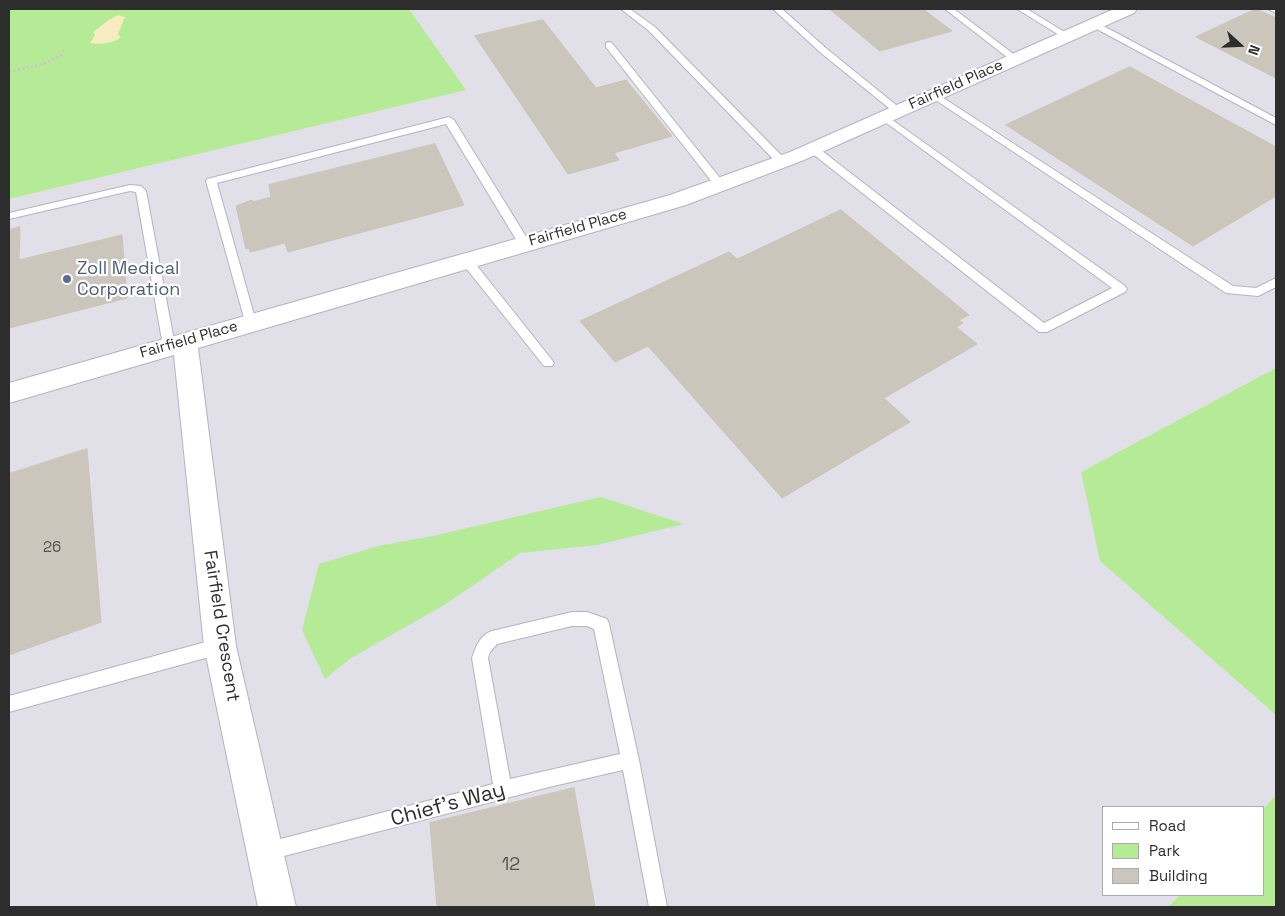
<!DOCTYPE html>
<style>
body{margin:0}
#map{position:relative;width:1285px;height:916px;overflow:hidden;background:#efe7de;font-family:"Space Grotesk",sans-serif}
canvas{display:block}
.frame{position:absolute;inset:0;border:10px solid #2d2d2d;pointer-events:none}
.legend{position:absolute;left:1102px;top:806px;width:162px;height:90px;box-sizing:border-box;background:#fff;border:1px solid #ababab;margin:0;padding:6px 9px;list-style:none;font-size:15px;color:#2d2d2d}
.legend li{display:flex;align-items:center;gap:10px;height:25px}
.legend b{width:25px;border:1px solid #ababab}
.north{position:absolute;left:1215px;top:20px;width:50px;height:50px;-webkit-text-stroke:4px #fff;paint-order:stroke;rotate:110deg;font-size:14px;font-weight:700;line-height:20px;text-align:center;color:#2d2d2d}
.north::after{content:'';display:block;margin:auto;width:18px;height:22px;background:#2d2d2d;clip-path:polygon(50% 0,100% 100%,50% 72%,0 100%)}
</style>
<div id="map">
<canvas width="1285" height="916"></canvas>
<div class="frame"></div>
<ul class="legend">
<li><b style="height:6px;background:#fff"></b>Road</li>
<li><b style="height:14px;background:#b5ea96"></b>Park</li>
<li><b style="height:14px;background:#cbc6bc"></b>Building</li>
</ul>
<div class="north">N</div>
</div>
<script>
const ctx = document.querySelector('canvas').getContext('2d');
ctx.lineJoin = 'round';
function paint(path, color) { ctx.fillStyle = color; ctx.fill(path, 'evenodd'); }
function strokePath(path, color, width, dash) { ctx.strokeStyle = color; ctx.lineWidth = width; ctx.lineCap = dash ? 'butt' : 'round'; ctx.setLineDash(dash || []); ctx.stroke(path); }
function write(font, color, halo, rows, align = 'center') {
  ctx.font = font + ' "Space Grotesk",sans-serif'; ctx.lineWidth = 4.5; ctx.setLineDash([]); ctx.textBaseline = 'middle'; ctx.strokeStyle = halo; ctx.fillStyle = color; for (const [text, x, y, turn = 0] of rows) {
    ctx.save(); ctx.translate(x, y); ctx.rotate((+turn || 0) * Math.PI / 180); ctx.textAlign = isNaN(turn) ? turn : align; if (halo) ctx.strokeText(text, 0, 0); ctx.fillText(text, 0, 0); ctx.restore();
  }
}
const industrial = new Path2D(`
 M 409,9 L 1276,9 L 1276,368 L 1081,472 L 1101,561 L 1276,715 L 1276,795 L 1264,808 L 1104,807 L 1104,895 L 1180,895 L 1168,907 L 9,907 L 9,199 L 466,90 Z`);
const green = new Path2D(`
 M 9,9 L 409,9 L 466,90 L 9,199 Z
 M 1276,368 L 1276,715 L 1100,561 L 1081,472 Z
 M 601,497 L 684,524 L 597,545 L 520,553 L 444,605 L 351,658 L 325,679 L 302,630 L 319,564 L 378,546 L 433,536 Z
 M 1276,795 L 1276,907 L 1168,907 L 1180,895 L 1264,895 L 1264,808 Z`);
const sand = new Path2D(`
 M 118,15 L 125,17 L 118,34 L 121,37 C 116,43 98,45 90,43 L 95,35 L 93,32 C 102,26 108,19 118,15 Z`);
const building = new Path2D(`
 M 830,9 L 923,9 L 952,31 L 880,51 Z
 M 1256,9 L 1276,18 L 1276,78 L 1196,37 Z
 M 543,20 L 596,88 L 626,80 L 672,136 L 614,153 L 619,160 L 568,174 L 475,36 Z
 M 1130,67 L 1276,147 L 1276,196 L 1193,246 L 1006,125 Z
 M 435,144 L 464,205 L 288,252 L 285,243 L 250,252 L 249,248 L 246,249 L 236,206 L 252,200 L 253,202 L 271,197 L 269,185 Z
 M 841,210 L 969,315 L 959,320 L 963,323 L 956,327 L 977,344 L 884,398 L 910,422 L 782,498 L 648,346 L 615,362 L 580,321 L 729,252 L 737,259 Z
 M 20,227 L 19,260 L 122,235 L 127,298 L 9,328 L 9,230 Z
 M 87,449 L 101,622 L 9,655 L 9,474 Z
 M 574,788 L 595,907 L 437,907 L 430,823 Z`);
const path = new Path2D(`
 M 9,72 L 43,64 L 62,55 L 64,49`);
const service = new Path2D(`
 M 621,9 L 630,9 L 655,27 L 786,160 L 787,162 L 786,164 L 778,164 L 649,31 Z
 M 773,9 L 782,9 L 827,49 L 901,109 L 901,113 L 895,113 L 821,53 Z
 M 945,9 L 954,9 L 1020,59 L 1015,62 L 1012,61 Z
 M 1017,9 L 1027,9 L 1071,36 L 1067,39 L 1064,38 Z
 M 1268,9 L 1276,9 L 1276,13 Z
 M 1094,21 L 1276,118 L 1276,125 L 1091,26 L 1090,24 Z
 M 609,42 L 612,43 L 724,183 L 725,185 L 724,187 L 716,187 L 606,47 L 606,43 Z
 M 934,92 L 1233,286 L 1256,288 L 1276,278 L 1276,287 L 1258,296 L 1226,293 L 931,97 L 931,93 Z
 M 884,114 L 1125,286 L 1127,289 L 1125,292 L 1047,332 L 1039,332 L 809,151 L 809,147 L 817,147 L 1044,323 L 1112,288 L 881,119 L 881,115 Z
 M 449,117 L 454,120 L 530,243 L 528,246 L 520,246 L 446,124 L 217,183 L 256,322 L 250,326 L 246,325 L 206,181 L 207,179 Z
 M 130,185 L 141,186 L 146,191 L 175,346 L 173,349 L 165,349 L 163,346 L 136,192 L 130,191 L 9,219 L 9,213 Z
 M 466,256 L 470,257 L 552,360 L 554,363 L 552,366 L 544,366 L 462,263 L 460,260 L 462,257 Z
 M 572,612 L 587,612 L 607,619 L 609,624 L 639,760 L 667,907 L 649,907 L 623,770 L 549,787 L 265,861 L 259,858 L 256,852 L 259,846 L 265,843 L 493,784 L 472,658 C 476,646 480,635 492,631 ZM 572,626 L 587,626 L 594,629 L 620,754 L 510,779 L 488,658 L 490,652 L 497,644 Z
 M 220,638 L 226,641 L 228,646 L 226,651 L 220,654 L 9,712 L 9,696 Z`);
const minor = new Path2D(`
 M 1114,9 L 1137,9 L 1134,13 L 804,160 L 686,205 L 198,348 L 236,646 L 296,907 L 258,907 L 204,646 L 174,355 L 9,403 L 9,383 L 670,195 L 790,152 Z`);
const markers = [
 [67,279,5,"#5c6f8a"]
];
const farStreetnames = [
 ["Fairfield Place",956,85,-24],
 ["Fairfield Place",578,228,-16],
 ["Fairfield Place",189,340,-16]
];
const numberNames = [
 ["26",52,548]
];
const serviceNames = [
 ["Zoll Medical",77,269],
 ["Corporation",77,290]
];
const streetNames = [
 ["Fairfield Crescent",221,626,81]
];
const nearNumbernames = [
 ["12",511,865]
];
const nearStreetnames = [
 ["Chief's Way",448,805,-15]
];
paint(industrial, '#e1dfe7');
paint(green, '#b5ea96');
paint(sand, '#f6ecbf');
paint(building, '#cbc6bc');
strokePath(building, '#cbc4b7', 1);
strokePath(service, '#b2b5c1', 2);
strokePath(minor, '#b2b5c1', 2);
strokePath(path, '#c8c8c8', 2.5, [2.5, 2]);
paint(service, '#fff');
paint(minor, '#fff');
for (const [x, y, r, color] of markers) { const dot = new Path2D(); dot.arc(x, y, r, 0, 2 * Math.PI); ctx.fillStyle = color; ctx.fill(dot); strokePath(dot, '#fff', 2); }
write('15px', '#2d2d2d', '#fff', farStreetnames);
write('15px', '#545351', null, numberNames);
write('18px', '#4e5e75', '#fff', serviceNames, 'left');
write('18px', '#2d2d2d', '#fff', streetNames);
write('18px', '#545351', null, nearNumbernames);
write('21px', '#2d2d2d', '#fff', nearStreetnames);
</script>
